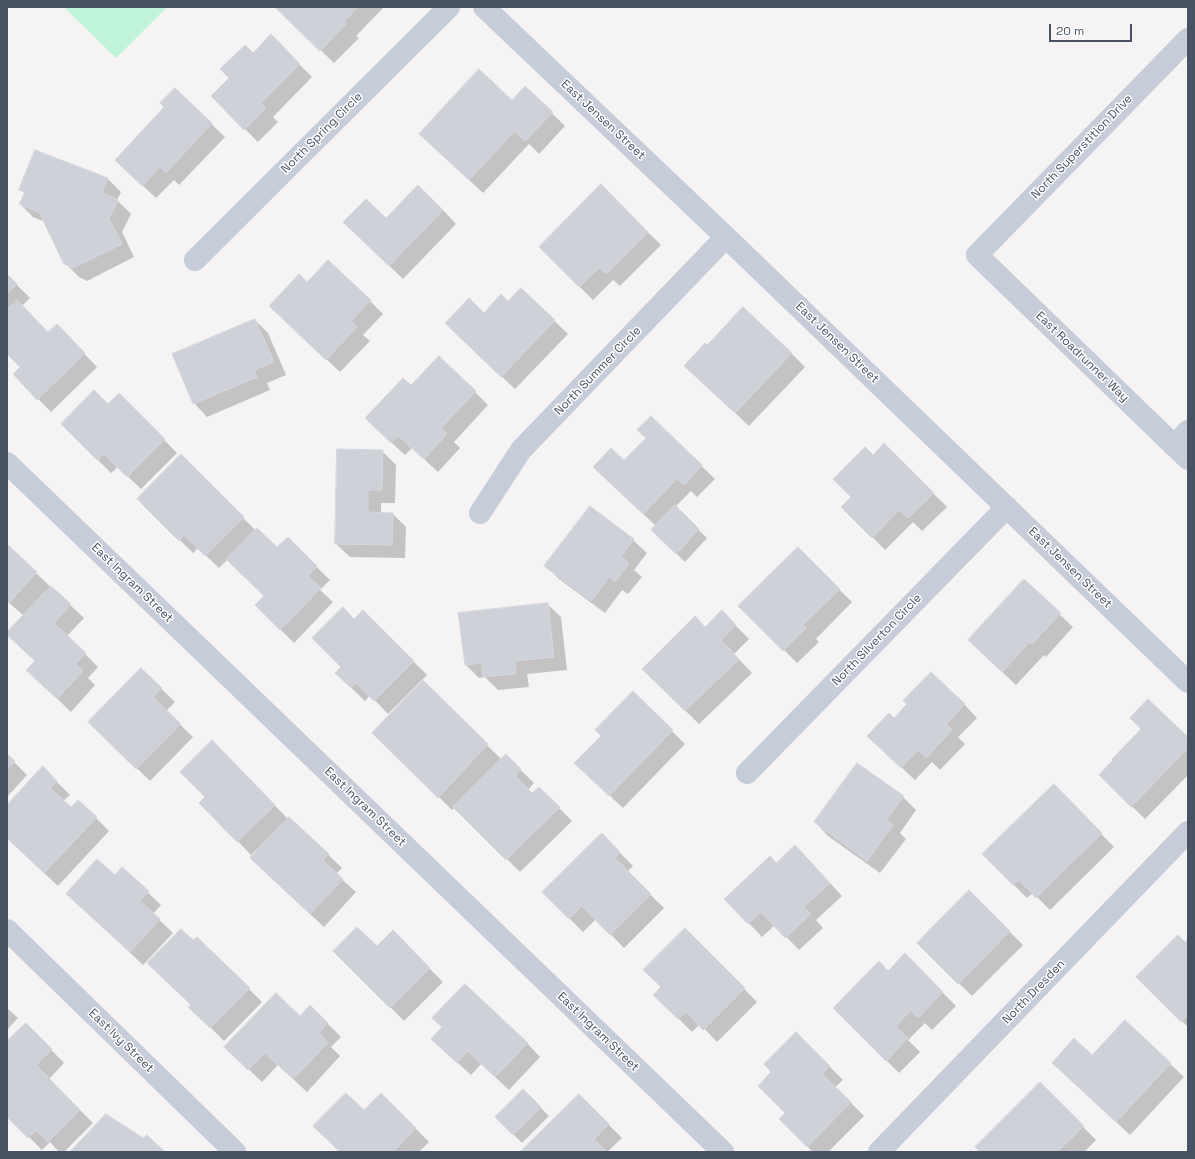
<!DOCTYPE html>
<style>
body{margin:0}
#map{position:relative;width:1195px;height:1159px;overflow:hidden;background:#f5f3f3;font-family:"Space Grotesk",sans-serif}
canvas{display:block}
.frame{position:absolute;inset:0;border:8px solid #485262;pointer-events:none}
.scale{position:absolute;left:1049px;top:24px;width:83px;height:18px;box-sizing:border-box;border:2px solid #485262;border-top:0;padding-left:5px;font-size:12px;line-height:14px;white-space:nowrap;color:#485262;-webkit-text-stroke:3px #fff;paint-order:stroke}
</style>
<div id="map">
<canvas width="1195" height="1159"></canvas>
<div class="frame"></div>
<div class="scale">20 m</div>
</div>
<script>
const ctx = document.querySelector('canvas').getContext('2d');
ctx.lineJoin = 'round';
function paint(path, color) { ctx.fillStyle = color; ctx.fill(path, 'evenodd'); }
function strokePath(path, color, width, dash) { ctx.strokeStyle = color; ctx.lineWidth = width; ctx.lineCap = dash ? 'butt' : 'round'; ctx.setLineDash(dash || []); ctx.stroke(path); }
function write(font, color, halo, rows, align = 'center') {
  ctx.font = font + ' "Space Grotesk",sans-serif'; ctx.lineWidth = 3; ctx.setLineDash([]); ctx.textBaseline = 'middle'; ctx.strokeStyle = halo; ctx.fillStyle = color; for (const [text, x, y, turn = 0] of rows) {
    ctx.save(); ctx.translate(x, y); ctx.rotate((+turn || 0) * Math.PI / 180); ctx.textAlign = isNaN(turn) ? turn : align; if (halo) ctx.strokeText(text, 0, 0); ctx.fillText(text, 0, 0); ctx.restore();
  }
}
const green = new Path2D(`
 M 64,7 L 167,7 L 116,58 Z`);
const shadow = new Path2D(`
 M 276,7 L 384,7 L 356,36 L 359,38 L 334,63 Z
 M 271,36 L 312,77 L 273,117 L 278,122 L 258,142 L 212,96 Z
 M 175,89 L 225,137 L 179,185 L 174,180 L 156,198 L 129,173 Z
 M 512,101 L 552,113 L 565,126 L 539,154 L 529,144 L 483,193 L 434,147 Z
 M 36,152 L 108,179 L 121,192 L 117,200 L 131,214 L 122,232 L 134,257 L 87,281 L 79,277 L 65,263 L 45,222 L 33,217 L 20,204 L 25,194 L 21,190 Z
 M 601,186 L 661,245 L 620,286 L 613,280 L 593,300 L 540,247 Z
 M 443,210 L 456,224 L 403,279 L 358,235 L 386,219 Z
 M 7,275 L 30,298 L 22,306 L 48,333 L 70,339 L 97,367 L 51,412 L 14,374 L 21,367 L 7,353 Z
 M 307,283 L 370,301 L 383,314 L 363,335 L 370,341 L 340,372 L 284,319 Z
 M 521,289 L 568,334 L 515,389 L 459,336 L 484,314 L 508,302 Z
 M 255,320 L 268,333 L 286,375 L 267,383 L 270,390 L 207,417 L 194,403 Z
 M 791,353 L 805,367 L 749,426 L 699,379 Z
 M 411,387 L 475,392 L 488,405 L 454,442 L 460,448 L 438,472 L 412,448 L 405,455 L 380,432 Z
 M 119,394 L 177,453 L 141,489 L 118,467 L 111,473 L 62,424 L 108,405 Z
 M 651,417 L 715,479 L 697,497 L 691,491 L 675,507 L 707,538 L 685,562 L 652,530 L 656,526 L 607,480 L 647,438 Z
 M 884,444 L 947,507 L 922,531 L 913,522 L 885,550 L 843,507 L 852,497 L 873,456 Z
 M 382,451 L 396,465 L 395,503 L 381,503 L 381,514 L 393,514 L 406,527 L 405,558 L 350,557 L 336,544 Z
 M 181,455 L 256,531 L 277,549 L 288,539 L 330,580 L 320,590 L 333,602 L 294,643 L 256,605 L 265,596 L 228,559 L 219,568 L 198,548 L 193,553 L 138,499 Z
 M 633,540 L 647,553 L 634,570 L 642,577 L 628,594 L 622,590 L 605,613 L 559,579 L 546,566 Z
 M 7,546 L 84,618 L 67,636 L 98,667 L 88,678 L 95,685 L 71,712 L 41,683 L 36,661 L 7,634 L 24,616 L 7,601 Z
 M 798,549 L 852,602 L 816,639 L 819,642 L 797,663 L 740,606 Z
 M 1024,581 L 1073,627 L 1046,657 L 1044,655 L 1016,685 L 983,654 Z
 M 547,604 L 561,617 L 567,670 L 527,674 L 529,687 L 498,690 L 485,677 L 479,678 L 466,665 Z
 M 363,611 L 427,675 L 388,714 L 370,695 L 365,701 L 336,673 L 342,667 L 355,621 Z
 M 722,612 L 749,639 L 734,654 L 752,673 L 699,724 L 643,669 L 706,628 Z
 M 141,669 L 175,702 L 166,711 L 193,737 L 150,781 L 90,722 Z
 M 423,682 L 502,760 L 506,755 L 534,783 L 528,790 L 532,794 L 539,788 L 572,821 L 520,872 L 455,807 L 452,810 L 374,733 Z
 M 633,693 L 685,744 L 623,808 L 589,776 L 602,736 Z
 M 964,704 L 977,718 L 958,737 L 965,744 L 940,770 L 932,762 L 915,780 L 882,749 Z
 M 1188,738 L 1188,775 L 1145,819 L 1100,775 Z
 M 212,742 L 288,819 L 290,818 L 342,868 L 336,874 L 356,892 L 324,927 L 265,872 L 269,840 L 268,839 L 251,855 L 201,803 L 206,797 Z
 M 7,755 L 27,775 L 7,797 Z
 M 43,768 L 70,795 L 63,801 L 71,809 L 96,818 L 109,831 L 58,886 L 7,838 L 7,806 Z
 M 1054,785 L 1114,847 L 1050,910 L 1033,893 L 1027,898 L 983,854 Z
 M 903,797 L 916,810 L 900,833 L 906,839 L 880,873 L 828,836 L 815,822 Z
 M 602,835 L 633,866 L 627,872 L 664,908 L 624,948 L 596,919 L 583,932 L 543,892 Z
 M 808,859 L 842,896 L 816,920 L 823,928 L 799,950 L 775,925 L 762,937 L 726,899 L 776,864 Z
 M 122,868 L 161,905 L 153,914 L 173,933 L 143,965 L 81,907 Z
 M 969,892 L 1023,945 L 972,996 L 918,943 Z
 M 685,929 L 757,1002 L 717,1042 L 700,1024 L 692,1032 L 668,1008 L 663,987 Z
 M 393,932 L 443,982 L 404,1021 L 335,951 L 377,948 Z
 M 1188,940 L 1188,1027 L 1137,977 Z
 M 905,955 L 956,1006 L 932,1030 L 925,1023 L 908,1040 L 920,1052 L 899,1073 L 834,1008 L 888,972 Z
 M 249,989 L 262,1002 L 224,1041 L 190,1007 Z
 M 310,1006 L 341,1037 L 331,1047 L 340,1056 L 307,1092 L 278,1065 L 262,1082 L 239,1060 L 300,1017 Z
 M 7,1008 L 18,1018 L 7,1030 Z
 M 1125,1021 L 1184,1077 L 1130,1135 L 1067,1076 L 1092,1056 Z
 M 26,1024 L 64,1063 L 49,1079 L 93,1123 L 64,1152 L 59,1152 L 50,1142 L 42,1150 L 7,1115 L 7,1043 Z
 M 796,1033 L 843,1080 L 835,1087 L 864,1116 L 828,1152 L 813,1152 L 780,1119 L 786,1113 L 773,1072 Z
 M 527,1043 L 540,1057 L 509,1090 L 481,1064 L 471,1075 L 446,1052 Z
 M 1040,1083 L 1096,1140 L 1084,1152 L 982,1152 Z
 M 523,1090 L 549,1116 L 522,1143 L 496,1117 Z
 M 381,1094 L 429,1142 L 419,1152 L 341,1152 L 364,1112 Z
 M 579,1095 L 622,1138 L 607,1152 L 522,1152 Z`);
const building = new Path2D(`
 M 275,7 L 358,7 L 344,22 L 346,24 L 320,51 Z
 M 271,34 L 300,64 L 261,103 L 266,108 L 244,130 L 211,96 L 229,78 L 220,69 L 245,45 L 253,53 Z
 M 479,69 L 512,100 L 525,86 L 553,112 L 525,141 L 515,131 L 469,180 L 419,134 Z
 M 175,88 L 212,123 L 166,173 L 160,167 L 142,186 L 115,160 L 164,107 L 160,103 Z
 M 35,150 L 108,178 L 102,192 L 118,200 L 109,219 L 122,244 L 73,268 L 64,264 L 39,212 L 19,204 L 25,192 L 19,190 Z
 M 601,184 L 648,232 L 606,274 L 600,267 L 579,287 L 539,247 Z
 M 418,185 L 443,210 L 389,266 L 343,222 L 366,199 L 386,218 Z
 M 328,260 L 371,300 L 351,321 L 357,327 L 326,360 L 269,306 L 299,274 L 307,282 Z
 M 7,274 L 17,284 L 7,294 Z
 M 521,288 L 555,320 L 501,377 L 445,323 L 469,298 L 484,313 L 501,294 L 508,301 Z
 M 17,300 L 48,332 L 57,324 L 85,353 L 37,400 L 13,374 L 20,367 L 7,354 L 7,310 Z
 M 743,307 L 792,353 L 735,413 L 684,366 L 705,343 L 707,345 Z
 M 255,319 L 274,362 L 254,370 L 257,377 L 193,404 L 172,354 Z
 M 439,356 L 476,391 L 441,428 L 447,434 L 424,459 L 398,436 L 391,443 L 365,418 L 403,378 L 411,385 Z
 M 94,390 L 108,404 L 119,393 L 165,439 L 127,477 L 104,454 L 97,460 L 61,424 Z
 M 651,416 L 702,465 L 684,485 L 677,479 L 643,514 L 593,467 L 611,448 L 624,460 L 646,438 L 637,430 Z
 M 884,443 L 934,493 L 908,518 L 899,510 L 872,538 L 841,507 L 851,497 L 833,479 L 865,447 L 873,455 Z
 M 337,449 L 383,450 L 382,490 L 368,490 L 368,512 L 393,513 L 392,545 L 335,544 Z
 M 181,454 L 244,517 L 205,556 L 184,535 L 179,541 L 137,499 Z
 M 675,505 L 699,529 L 676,554 L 651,530 Z
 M 590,506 L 634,539 L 621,557 L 629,563 L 615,582 L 609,577 L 591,601 L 544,566 Z
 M 257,528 L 277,547 L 288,537 L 317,566 L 308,576 L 321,588 L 280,630 L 255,605 L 264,596 L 226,559 Z
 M 7,544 L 37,572 L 9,603 L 7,601 Z
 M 798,547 L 840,589 L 803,625 L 806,628 L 783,651 L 738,606 Z
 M 1024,579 L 1061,613 L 1032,644 L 1030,642 L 1002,672 L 968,640 Z
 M 51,586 L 71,604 L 54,623 L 86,653 L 75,664 L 83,671 L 57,699 L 26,670 L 35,661 L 7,635 L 7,632 Z
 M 548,603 L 554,657 L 515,661 L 516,674 L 483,677 L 482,663 L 465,665 L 458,613 Z
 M 343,607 L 354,619 L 363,610 L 414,661 L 374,701 L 356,683 L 351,688 L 335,673 L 341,667 L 312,638 Z
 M 722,610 L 736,625 L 721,640 L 739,659 L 685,711 L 642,669 L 695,616 L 705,627 Z
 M 141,668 L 162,688 L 153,697 L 181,724 L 136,769 L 88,722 Z
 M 931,672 L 965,704 L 946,724 L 952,730 L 926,758 L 918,750 L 901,768 L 867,736 L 889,713 L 894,718 L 907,704 L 903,701 Z
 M 423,680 L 488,744 L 438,798 L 372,733 Z
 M 633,691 L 673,730 L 609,796 L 574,763 L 601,736 L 595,730 Z
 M 1148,699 L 1188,737 L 1188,748 L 1131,807 L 1099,775 L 1113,760 L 1112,759 L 1141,729 L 1130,718 Z
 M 212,740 L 275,805 L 237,842 L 199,803 L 205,797 L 180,772 Z
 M 7,754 L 15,761 L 7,769 Z
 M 506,754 L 521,769 L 515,776 L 532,793 L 539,787 L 560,807 L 506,860 L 453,807 Z
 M 857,763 L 904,796 L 886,820 L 893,825 L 867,861 L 814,822 Z
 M 43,766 L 57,781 L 50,788 L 71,807 L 78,800 L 97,817 L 44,873 L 7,838 L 7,805 Z
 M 1054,784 L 1102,833 L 1036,898 L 1019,880 L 1013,885 L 982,854 Z
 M 289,817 L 329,854 L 323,860 L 343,879 L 310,914 L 250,858 Z
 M 602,833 L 620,852 L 615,858 L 651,894 L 610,935 L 582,906 L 569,919 L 542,892 Z
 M 795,845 L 830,883 L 804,907 L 811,914 L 785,938 L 761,912 L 748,924 L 724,899 L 770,856 L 776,863 Z
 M 97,859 L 115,875 L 122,867 L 149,891 L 140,901 L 160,919 L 130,952 L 66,894 Z
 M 969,890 L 1010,931 L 958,984 L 917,943 Z
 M 357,927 L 377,946 L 393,930 L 430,968 L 390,1008 L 333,951 Z
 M 685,928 L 745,988 L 703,1030 L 686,1012 L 678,1019 L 653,995 L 661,987 L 643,970 Z
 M 181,929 L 193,940 L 197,937 L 250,988 L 210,1028 L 188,1007 L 191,1005 L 147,963 Z
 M 1178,935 L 1185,942 L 1188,939 L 1188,1015 L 1181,1022 L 1136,977 Z
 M 905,953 L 943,992 L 918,1018 L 911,1010 L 896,1026 L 908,1038 L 886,1061 L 833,1008 L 879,961 L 888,971 Z
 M 465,984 L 528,1043 L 495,1077 L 468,1051 L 457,1063 L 431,1039 L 442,1027 L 432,1018 Z
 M 276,993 L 300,1016 L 310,1005 L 328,1023 L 319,1033 L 328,1043 L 293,1079 L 265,1053 L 248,1070 L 224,1047 Z
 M 1125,1020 L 1171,1063 L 1116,1122 L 1052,1063 L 1074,1038 L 1092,1055 Z
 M 26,1023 L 52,1049 L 36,1065 L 80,1110 L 48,1142 L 36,1130 L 28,1138 L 7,1117 L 7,1041 Z
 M 796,1032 L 830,1066 L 822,1074 L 851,1102 L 807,1147 L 779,1119 L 785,1113 L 758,1086 L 771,1072 L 764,1064 Z
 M 1040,1082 L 1084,1126 L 1057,1152 L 980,1152 L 975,1147 Z
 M 523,1089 L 541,1107 L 513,1135 L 495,1117 Z
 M 346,1093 L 364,1110 L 381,1093 L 416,1128 L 393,1152 L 340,1152 L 313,1126 Z
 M 579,1094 L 609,1124 L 594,1139 L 607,1152 L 520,1152 Z
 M 106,1114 L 143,1138 L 147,1135 L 165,1152 L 70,1152 Z`);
const minor = new Path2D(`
 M 484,7 L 726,237 L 1188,682
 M 1188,39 L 977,255 L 1188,459
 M 195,260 L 449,7
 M 1174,446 L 1188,431
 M 7,463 L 723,1152
 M 480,513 L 521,450 L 726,237
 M 747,773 L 1007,507
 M 7,930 L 235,1152
 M 879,1152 L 1188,832`);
const streetNames = [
 ["East Jensen Street",603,120,43],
 ["North Spring Circle",322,133,-45],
 ["North Superstition Drive",1082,147,-46],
 ["East Jensen Street",837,343,44],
 ["East Roadrunner Way",1082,357,44],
 ["North Summer Circle",598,371,-46],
 ["East Jensen Street",1070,568,44],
 ["East Ingram Street",132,583,44],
 ["North Silverton Circle",877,640,-46],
 ["East Ingram Street",365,807,44],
 ["North Dresden",1034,992,-46],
 ["East Ingram Street",598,1032,44],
 ["East Ivy Street",121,1041,44]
];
paint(green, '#bff4db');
paint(shadow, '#0003');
paint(building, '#ced1d8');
strokePath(building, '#d6d7de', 1);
strokePath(minor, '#c6ccd8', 22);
write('12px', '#485262', '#fff', streetNames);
</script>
